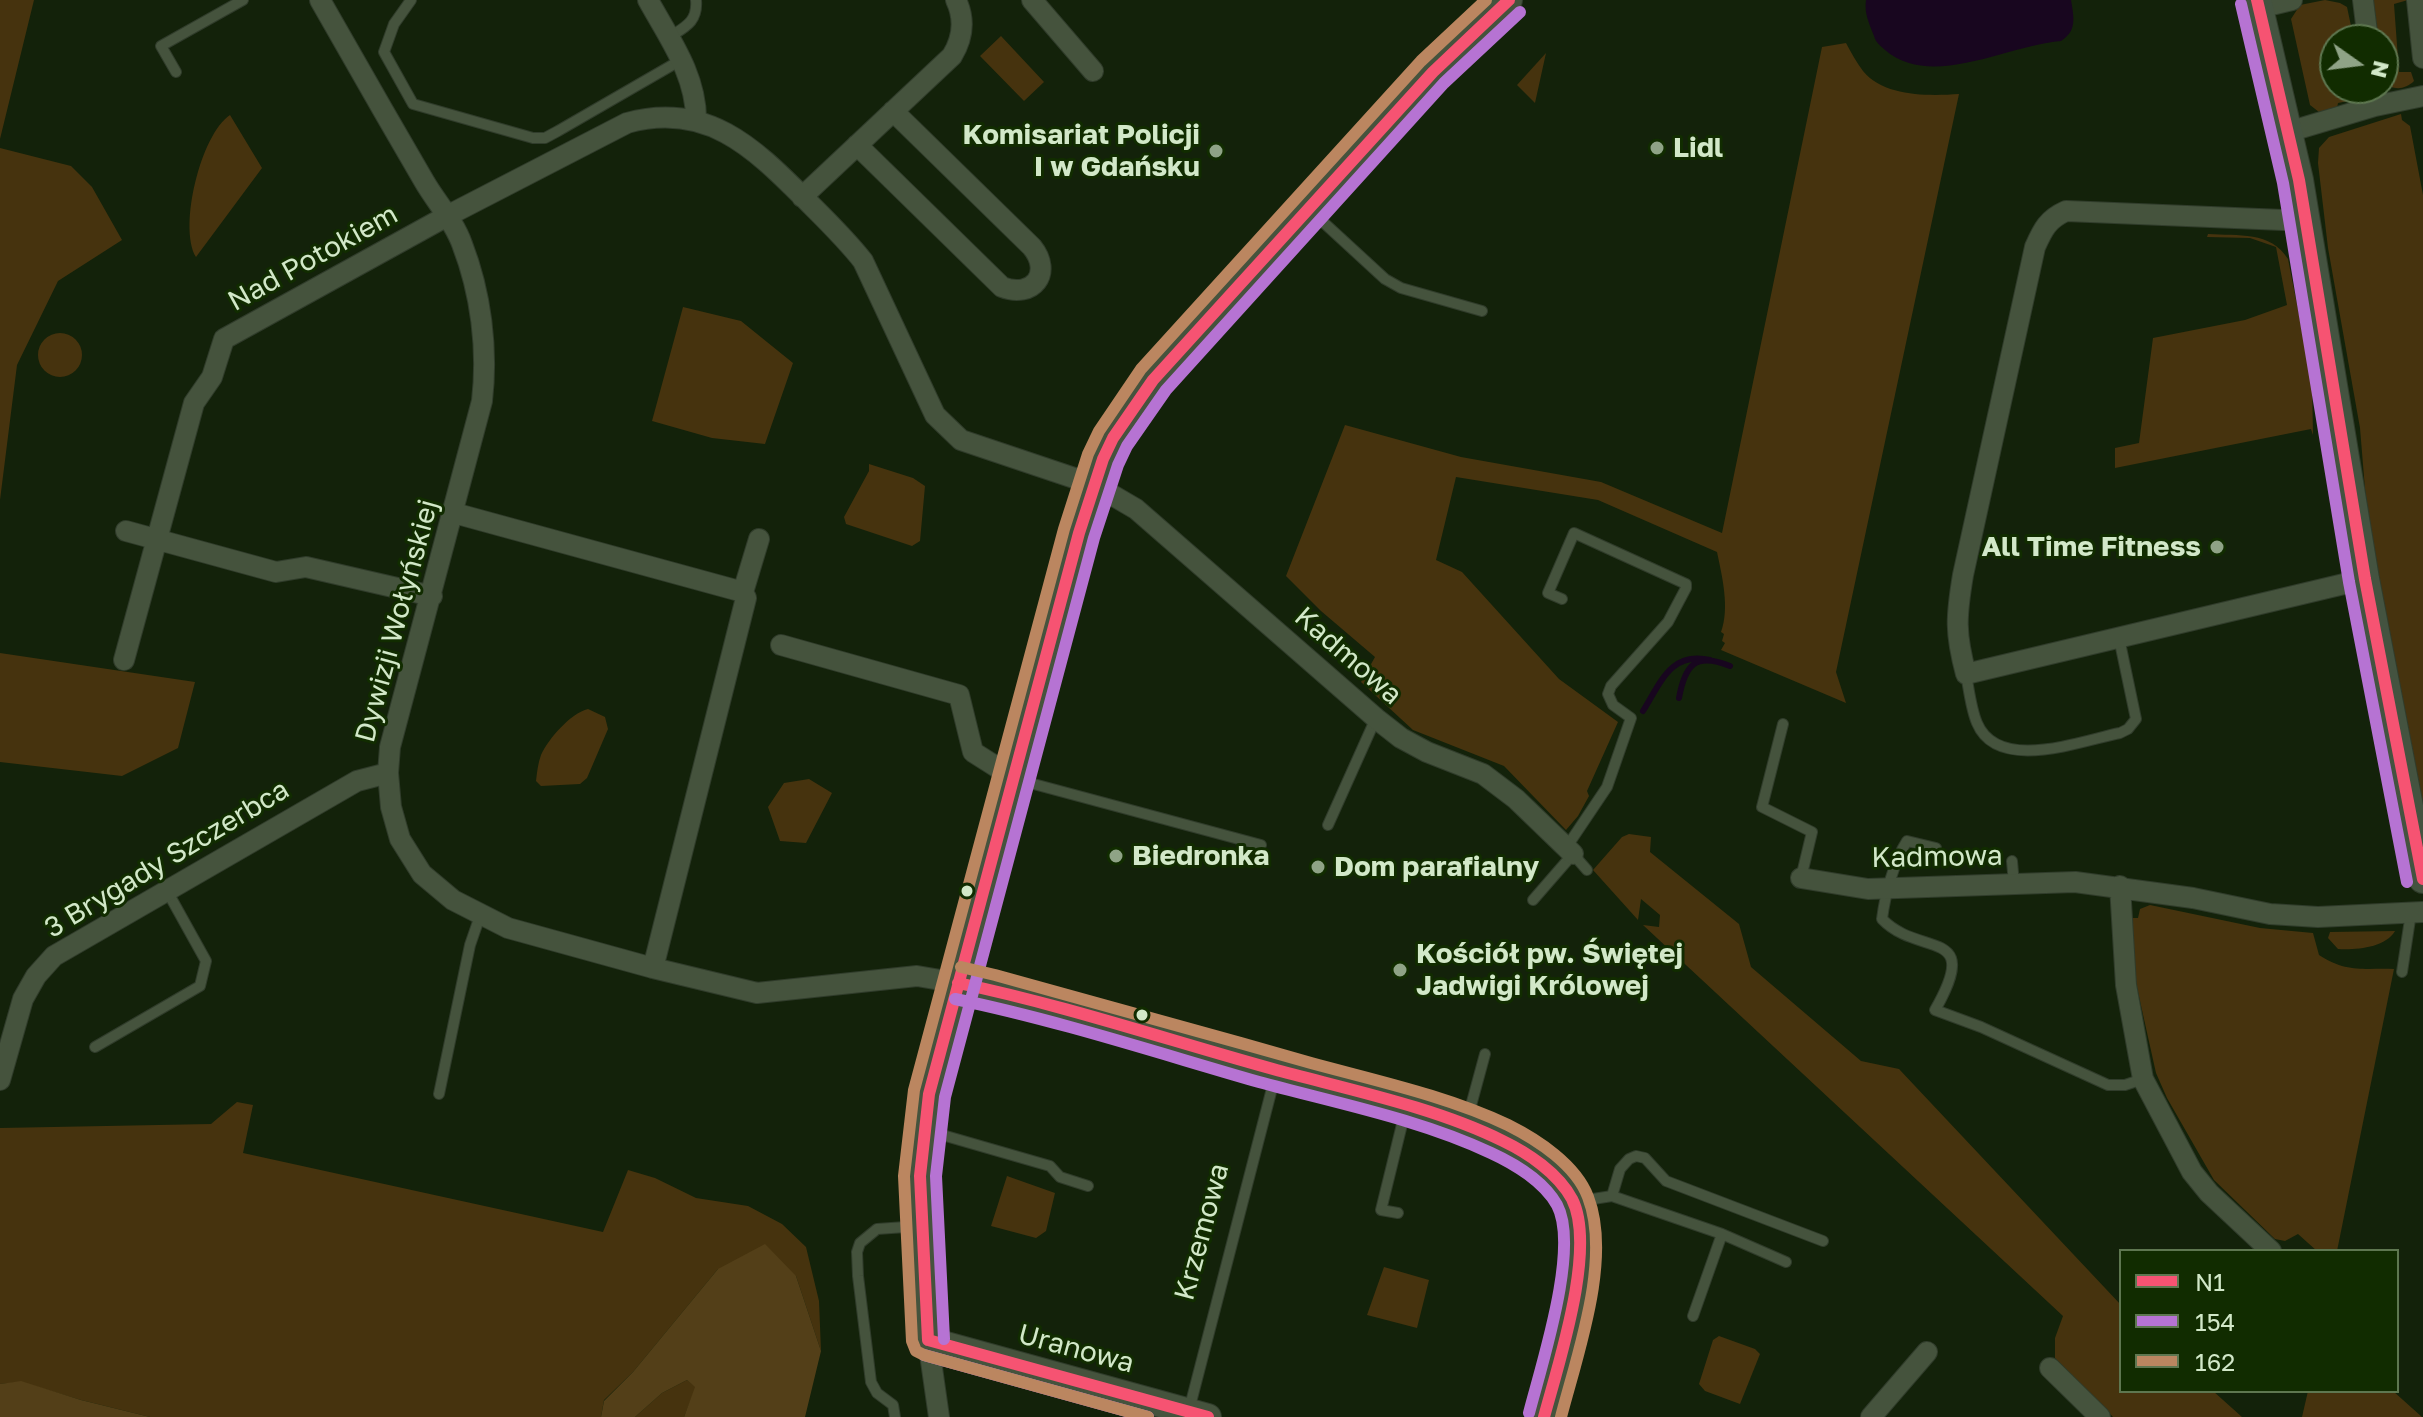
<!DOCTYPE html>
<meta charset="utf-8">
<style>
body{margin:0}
#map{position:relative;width:2423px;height:1417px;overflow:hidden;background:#13220a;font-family:"Golos Text",sans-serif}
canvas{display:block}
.legend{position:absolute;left:2119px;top:1249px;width:280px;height:144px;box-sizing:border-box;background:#112c00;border:2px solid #5e7750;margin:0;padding:10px 14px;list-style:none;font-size:24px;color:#d2e8c8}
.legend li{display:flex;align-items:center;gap:16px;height:40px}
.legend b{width:40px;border:2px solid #5e7750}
.north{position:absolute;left:2319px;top:24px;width:80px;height:80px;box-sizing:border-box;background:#112c00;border:2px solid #5e7750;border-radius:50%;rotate:104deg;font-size:22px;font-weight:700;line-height:32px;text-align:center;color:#d2e8c8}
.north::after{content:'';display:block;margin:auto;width:28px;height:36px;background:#8fa386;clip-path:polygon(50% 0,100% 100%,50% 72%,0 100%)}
</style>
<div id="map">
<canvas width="2423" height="1417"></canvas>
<ul class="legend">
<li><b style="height:10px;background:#f65372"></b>N1</li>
<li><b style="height:10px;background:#b673d3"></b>154</li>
<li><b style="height:10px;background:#bb8660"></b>162</li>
</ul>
<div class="north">N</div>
</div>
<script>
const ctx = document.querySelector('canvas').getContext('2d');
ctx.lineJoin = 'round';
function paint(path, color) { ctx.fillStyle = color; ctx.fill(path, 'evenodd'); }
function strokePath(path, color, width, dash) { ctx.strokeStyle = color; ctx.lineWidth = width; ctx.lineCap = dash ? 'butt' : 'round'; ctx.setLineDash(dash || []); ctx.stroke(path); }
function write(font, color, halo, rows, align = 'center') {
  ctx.font = font + ' "Golos Text",sans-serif'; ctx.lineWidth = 6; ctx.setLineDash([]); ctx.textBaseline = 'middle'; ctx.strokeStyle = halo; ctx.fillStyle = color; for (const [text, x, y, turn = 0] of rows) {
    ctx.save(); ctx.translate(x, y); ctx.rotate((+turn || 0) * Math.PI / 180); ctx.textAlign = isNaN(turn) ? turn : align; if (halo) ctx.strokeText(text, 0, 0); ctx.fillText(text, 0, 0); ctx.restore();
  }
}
const green = new Path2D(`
 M 0,0 L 34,0 L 0,139 Z
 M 2325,0 L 2340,3 L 2347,7 L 2354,40 L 2335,40 L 2335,88 L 2357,88 L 2348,101 L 2338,103 L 2337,108 L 2319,112 L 2310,105 L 2291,19 L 2300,5 Z
 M 2374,0 L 2408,0 L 2394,4 L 2399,72 L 2411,72 L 2414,81 C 2405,90 2392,91 2383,81 L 2383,40 L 2376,40 L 2372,10 Z
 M 1001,36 L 1044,82 L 1024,101 L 980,56 Z
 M 1846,43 C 1851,52 1856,62 1863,71 C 1884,97 1929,96 1959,94 L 1836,672 L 1846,703 L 1721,650 L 1725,643 L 1722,641 L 1724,634 L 1721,632 C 1730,608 1722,576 1717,552 L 1598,500 L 1456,477 L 1436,560 L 1462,572 L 1559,679 L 1618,722 L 1587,791 L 1589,796 L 1578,816 L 1566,830 L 1504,766 L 1413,730 L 1361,682 L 1375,657 L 1321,611 L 1286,576 L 1345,425 L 1461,457 L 1601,482 L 1722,533 L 1822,47 Z
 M 1546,53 L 1535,103 L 1517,85 Z
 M 2401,114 L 2402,120 L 2410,126 L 2423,195 L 2423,804 L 2378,586 L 2365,489 L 2360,428 L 2328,248 L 2318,163 L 2319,148 L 2329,137 Z
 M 230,115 L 262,168 L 196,257 C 178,227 201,134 230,115 Z
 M 0,148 L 71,166 L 92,187 L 122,240 L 58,281 L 17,365 L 0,500 Z
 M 2208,234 C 2238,236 2271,231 2288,259 L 2312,381 L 2313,435 L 2311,429 L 2115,468 L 2115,448 L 2139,443 L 2153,338 L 2245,320 L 2287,305 L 2276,247 L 2250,238 L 2207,237 Z
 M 683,307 L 741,321 L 793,363 L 765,444 L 712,438 L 652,421 Z
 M38 355a22 22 0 1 1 44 0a22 22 0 1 1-44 0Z
 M 869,464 L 913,478 L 925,486 L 920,541 L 912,546 L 846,524 L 844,517 L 869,471 Z
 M 0,653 L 195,682 L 178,748 L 122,776 L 0,762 Z
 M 588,709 L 605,717 L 608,729 L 587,778 L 580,784 L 541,786 L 536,781 C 537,772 538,763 541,755 C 549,738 571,713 588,709 Z
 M 809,779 L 832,793 L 806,843 L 780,841 L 768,807 L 784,783 Z
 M 1629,834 L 1651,837 L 1650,852 L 1739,924 L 1751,967 L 1861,1061 L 1899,1069 L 2121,1305 L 2121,1391 L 2213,1391 L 2242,1417 L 2113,1417 L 2055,1358 L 2055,1338 L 2063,1316 L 1643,925 L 1659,927 L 1660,915 L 1641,899 L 1638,920 L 1593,870 L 1622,837 Z
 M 2150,905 L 2260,928 L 2313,933 L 2319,955 C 2347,973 2362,968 2394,969 L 2337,1251 L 2317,1251 L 2298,1234 L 2285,1241 L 2275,1239 L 2214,1180 L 2167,1098 L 2156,1073 L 2136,983 L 2132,918 L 2138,918 L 2140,909 Z
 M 2395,931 C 2385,948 2356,950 2338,949 L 2328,938 L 2330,932 Z
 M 237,1102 L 253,1105 L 243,1153 L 603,1232 L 628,1170 L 655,1178 L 696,1198 L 748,1206 L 782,1224 L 806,1247 L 819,1301 L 821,1351 L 796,1276 L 718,1269 L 633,1372 L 604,1400 L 601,1417 L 150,1417 L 81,1400 L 21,1382 L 0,1384 L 0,1128 L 211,1124 Z
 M 1007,1176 L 1055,1193 L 1046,1231 L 1036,1238 L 991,1226 Z
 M 1384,1267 L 1429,1280 L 1417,1328 L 1367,1315 Z
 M 1719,1336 L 1755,1349 L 1760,1354 L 1740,1404 L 1705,1391 L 1699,1384 L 1713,1340 Z
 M 687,1380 L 696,1387 L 684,1417 L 635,1417 L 662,1393 Z
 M 2308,1391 L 2393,1391 L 2422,1417 L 2302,1417 Z`);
const forest = new Path2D(`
 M 765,1244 L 796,1276 L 821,1351 L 805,1417 L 684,1417 L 695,1387 L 687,1380 L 662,1393 L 635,1417 L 601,1417 L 604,1401 L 633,1372 L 718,1269 Z
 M 21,1381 L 81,1400 L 150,1417 L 0,1417 L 0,1384 Z`);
const water = new Path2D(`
 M 1866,0 L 2071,0 C 2074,18 2077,31 2061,41 C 2007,45 1932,90 1885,50 C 1880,45 1876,43 1874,36 C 1869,23 1864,13 1866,0 Z`);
const stream = new Path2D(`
 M 1679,698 C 1685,665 1695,652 1730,666
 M 1643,711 C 1661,682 1671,651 1710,660`);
const service = new Path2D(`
 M 411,0 L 394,24 L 384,52 L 413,104 L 533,138 L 545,138 L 558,131 L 681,60
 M 668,38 C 685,27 698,22 696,0
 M 176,72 L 161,46 L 243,0
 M 1310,210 L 1385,279 L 1401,288 L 1482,311
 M 1562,599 L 1548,593 L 1574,533 L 1686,584 L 1686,588 L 1668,622 L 1611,686 L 1608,694 L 1613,705 L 1631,718 L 1607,787 L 1566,848
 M 1966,674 C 1969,690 1971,709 1977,723 C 1998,773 2080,741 2120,733 L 2128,729 L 2136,719 L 2119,638
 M 1783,724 L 1762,807 L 1812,832 L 1801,878
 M 1015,779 L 1261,845
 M 1328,825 L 1376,718
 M 1936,848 L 1907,841 C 1894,861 1885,895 1882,919 C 1919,958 1983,926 1935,1010 L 1981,1027 L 2108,1085 L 2125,1085 L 2143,1079
 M 2012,861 L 2014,884
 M 1533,900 L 1573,854 L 1587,870
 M 2402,972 L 2411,913
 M 95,1047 L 200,986 L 206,961 L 166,889
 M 439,1094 L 470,945 L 480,916
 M 1466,1124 L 1485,1054
 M 925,1130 L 1050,1166 L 1060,1177 L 1088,1186
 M 1612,1196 L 1620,1169 L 1629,1159 L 1636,1156 L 1645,1158 L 1666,1181 L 1823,1241
 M 1574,1202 L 1612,1196 L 1722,1234 L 1786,1262
 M 1398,1213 L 1381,1210 L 1406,1108
 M 1693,1316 L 1722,1234
 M 1189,1410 L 1277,1069
 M 895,1417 L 893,1405 L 877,1393 L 871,1382 L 858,1276 L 857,1252 L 860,1243 L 877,1229 L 920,1226`);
const minor = new Path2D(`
 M 320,0 C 354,60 389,121 424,181 C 436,202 454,221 462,244 C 481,293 488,349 482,401 L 390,747 L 388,773 L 391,807 L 400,839 L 422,874 L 453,900 L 508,928 L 653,968 L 757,993 L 917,976 L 958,983
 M 648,0 C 669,38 697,76 696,121
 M 1032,0 L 1093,71
 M 2363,0 L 2368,40
 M 2417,0 L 2423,58
 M 2259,8 L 2292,0
 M 2375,106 L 2423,96
 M 2288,132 L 2375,106 L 2373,88
 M 857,145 L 1002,287 C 1033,299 1053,273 1032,247 L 893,111
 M 802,197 L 952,56 C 963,38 965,19 956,0
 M 2306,218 L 2283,220 L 2066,211 C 2048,219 2043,229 2035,247 L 1963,575 C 1956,617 1955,633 1966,674 L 2365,579
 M 454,513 L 743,592 L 746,598 L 653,968
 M 126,531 L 276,572 L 306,567 L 432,596
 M 743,592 L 759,539
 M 781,645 L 959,695 L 973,752 L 1014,778
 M 124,660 L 194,403 L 212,377 L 224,339 L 447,216 L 627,123 C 706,101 753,147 804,198 C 824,218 845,238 863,261 L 935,415 L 961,440 L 1095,485 L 1136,509 L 1378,720 L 1401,738 L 1427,752 L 1483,774 L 1516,799 L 1573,854
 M 1801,878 L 1868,889 L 2075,882 L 2193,898 L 2270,914 L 2318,917 L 2423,912
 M 2120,886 L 2126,985 L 2143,1079 L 2192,1172 L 2209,1193 L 2271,1251
 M 0,1080 L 23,999 L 36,976 L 54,956 L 357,781 L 388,773
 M 928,1340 L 939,1417
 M 2050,1368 L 2100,1417
 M 1871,1417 L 1927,1352`);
const tertiary = new Path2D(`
 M 958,983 L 991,990 L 1406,1106 C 1442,1118 1482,1128 1515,1147 C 1536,1160 1561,1179 1573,1201 C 1596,1244 1556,1368 1544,1417
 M 1208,1417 L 928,1340 L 920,1176 L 929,1094 L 1079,533 L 1103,459 L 1113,438 L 1153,380 L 1433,72 L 1509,0`);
const secondary = new Path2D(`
 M 2257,0 L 2299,180 L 2365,579 L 2423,879`);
const bus1 = new Path2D(`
 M 2257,0 L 2299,180 L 2365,579 L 2423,879
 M 958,983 C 1064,1005 1168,1040 1273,1069 C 1346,1089 1435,1107 1503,1141 C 1528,1153 1558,1173 1572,1199 C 1597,1248 1558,1365 1544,1417
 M 928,1340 L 920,1176 L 929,1094 L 1079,533 L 1103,459 L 1113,438 L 1153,380 L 1433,72 L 1509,0
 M 928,1340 L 1208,1417`);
const bus2 = new Path2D(`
 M 2241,4 L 2283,183 L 2349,582 L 2407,882
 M 955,999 C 1057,1020 1158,1053 1259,1082 C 1336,1103 1419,1119 1491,1153 C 1515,1164 1544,1182 1557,1205 C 1580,1248 1541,1366 1529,1413
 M 944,1339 L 936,1176 L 945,1097 L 1094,538 L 1118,465 L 1127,446 L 1166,390 L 1444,83 L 1520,12
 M 924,1355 L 1148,1417`);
const bus3 = new Path2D(`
 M 961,967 L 995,975 C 1101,1004 1206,1033 1311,1063 C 1377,1081 1447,1096 1508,1125 C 1538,1140 1576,1165 1588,1197 C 1612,1259 1577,1355 1561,1417
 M 1148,1417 L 924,1355 L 916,1351 L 912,1341 L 904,1176 L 914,1090 L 1064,529 L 1088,454 L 1099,431 L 1141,369 L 1421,61 L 1486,0`);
const markers = [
 [1657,148,8,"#8fa386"],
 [1216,151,8,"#8fa386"],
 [2217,547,8,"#8fa386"],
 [1116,856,8,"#8fa386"],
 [1318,867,8,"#8fa386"],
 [967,891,7,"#d2e8c8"],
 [1400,970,8,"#8fa386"],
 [1142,1015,7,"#d2e8c8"]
];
const poiNames = [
 ["Komisariat Policji",1200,135,"right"],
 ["I w Gdańsku",1200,167,"right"],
 ["Lidl",1673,148],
 ["All Time Fitness",2201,547,"right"],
 ["Biedronka",1132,856],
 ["Dom parafialny",1334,867],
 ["Kościół pw. Świętej",1416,954],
 ["Jadwigi Królowej",1416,986]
];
const streetNames = [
 ["Nad Potokiem",313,258,-29],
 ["Dywizji Wołyńskiej",397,621,-75],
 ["Kadmowa",1348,656,41],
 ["Kadmowa",1937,857,-1],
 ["3 Brygady Szczerbca",167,859,-31],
 ["Krzemowa",1202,1232,-75],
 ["Uranowa",1076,1349,15]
];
paint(green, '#46330e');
paint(forest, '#533f18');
paint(water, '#18061f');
strokePath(stream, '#18061f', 6);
strokePath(service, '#303c2b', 12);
strokePath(minor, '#303c2b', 22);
strokePath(tertiary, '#303c2b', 28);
strokePath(secondary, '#303c2b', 30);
strokePath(service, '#45533d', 10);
strokePath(minor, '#45533d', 20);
strokePath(tertiary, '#45533d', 26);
strokePath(secondary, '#445340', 28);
strokePath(bus1, '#f65372', 12);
strokePath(bus2, '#b673d3', 12);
strokePath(bus3, '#bb8660', 12);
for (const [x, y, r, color] of markers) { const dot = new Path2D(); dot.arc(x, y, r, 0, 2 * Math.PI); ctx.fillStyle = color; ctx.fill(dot); strokePath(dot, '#112c00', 3); }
write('bold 28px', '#d2e8c8', '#112c00', poiNames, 'left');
write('28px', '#d2e8c8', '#112c00', streetNames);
</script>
